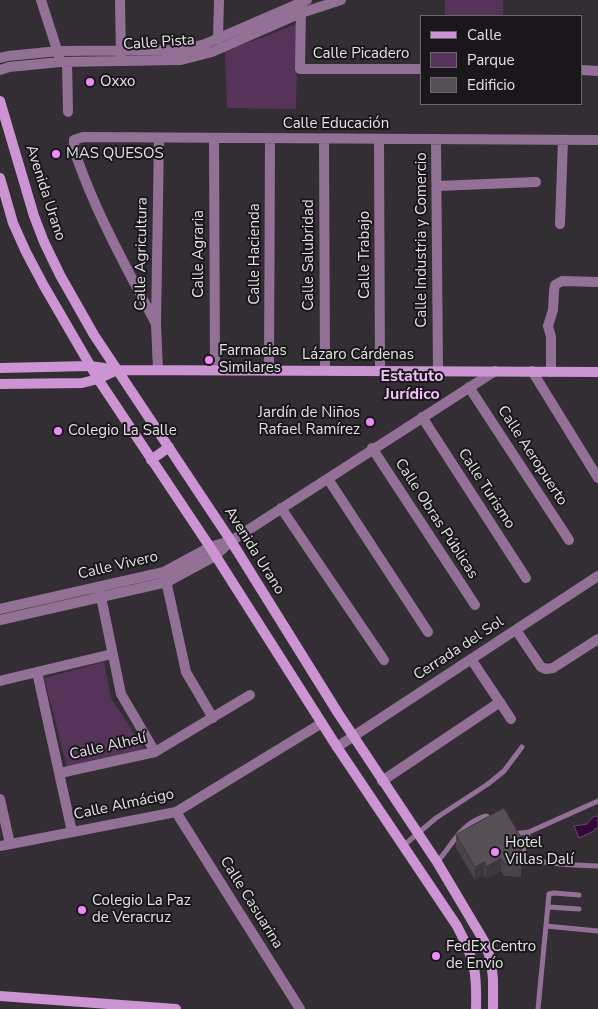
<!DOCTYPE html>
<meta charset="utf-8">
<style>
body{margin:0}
#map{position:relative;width:598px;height:1009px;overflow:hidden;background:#332d34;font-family:"Nunito Sans",sans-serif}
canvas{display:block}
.legend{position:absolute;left:420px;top:15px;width:162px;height:90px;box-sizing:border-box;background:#19171a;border:1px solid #6b686c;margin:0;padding:6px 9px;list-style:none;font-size:15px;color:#e6e2e7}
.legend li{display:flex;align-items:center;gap:10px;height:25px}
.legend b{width:25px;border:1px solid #6b686c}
</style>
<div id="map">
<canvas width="598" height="1009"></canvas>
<ul class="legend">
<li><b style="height:6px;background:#cc94d2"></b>Calle</li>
<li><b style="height:14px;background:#56345a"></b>Parque</li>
<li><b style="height:14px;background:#564f56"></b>Edificio</li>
</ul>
</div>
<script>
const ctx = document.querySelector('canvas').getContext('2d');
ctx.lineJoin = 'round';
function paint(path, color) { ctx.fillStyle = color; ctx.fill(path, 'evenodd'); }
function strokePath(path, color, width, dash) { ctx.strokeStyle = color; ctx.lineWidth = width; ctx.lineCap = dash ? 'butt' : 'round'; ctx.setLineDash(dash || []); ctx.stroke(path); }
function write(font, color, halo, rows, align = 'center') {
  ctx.font = font + ' "Nunito Sans",sans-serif'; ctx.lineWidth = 4; ctx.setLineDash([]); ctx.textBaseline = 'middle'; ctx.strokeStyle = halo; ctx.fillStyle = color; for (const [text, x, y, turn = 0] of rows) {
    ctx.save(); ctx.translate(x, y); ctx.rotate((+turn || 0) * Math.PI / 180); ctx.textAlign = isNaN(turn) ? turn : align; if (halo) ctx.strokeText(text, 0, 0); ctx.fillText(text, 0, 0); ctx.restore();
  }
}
const green = new Path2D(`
 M 445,0 L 503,0 L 503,16 L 445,16 Z
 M 298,23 L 296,109 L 227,108 L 225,50 L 267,36 Z
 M 104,662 L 111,698 L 145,750 L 67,767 L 44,678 Z`);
const water = new Path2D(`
 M 596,816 L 598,817 L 598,829 L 596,828 L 594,831 L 579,838 L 574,826 L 587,824 L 592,818 Z`);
const lane = new Path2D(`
 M 529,832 C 525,839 521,847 525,855 C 531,865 585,865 598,866
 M 513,834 L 529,832 L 598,801
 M 403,846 L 436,818 L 488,784 L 504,771 L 522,747
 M 437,862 C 454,843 460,824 486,816 L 493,819
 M 548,907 L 579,909
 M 546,926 L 598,931
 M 538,1009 L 549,894 L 554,893 L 579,895`);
const street = new Path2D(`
 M 41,0 L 59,56
 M 120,0 L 121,56
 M 301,8 L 300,69 L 422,69
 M 218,39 L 219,0
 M 0,58 L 8,56 L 59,51 L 181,50 L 205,44 L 307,0
 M 67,62 L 68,112
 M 0,70 L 9,67 L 60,62 L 181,60 L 212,52 L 301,13 L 341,0
 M 582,70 L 598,71
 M 214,138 L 215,370
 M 324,139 L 325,370
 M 379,139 L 380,371
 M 436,139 L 438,371
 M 437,186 L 536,182
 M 560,224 L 563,140
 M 156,324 C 131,276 104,228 84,177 C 80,165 73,153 74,140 L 83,137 L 598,140
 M 158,370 L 156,324 L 159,138
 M 269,370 L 270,139
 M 532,371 L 598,478
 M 551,372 L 551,337 L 548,326 L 553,310 L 554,291 L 555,285 L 562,281 L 598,282
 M 469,387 L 569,540
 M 422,417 L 526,578
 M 372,448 L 475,605
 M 328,479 L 428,632
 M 281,508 L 384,660
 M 165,576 L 186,672 L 213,718
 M 100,592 L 121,694 L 155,752
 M 0,609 L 164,572 L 210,547 L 230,541
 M 0,620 L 167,582 L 215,556 L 231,541 L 495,371
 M 516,630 L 541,667 L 546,669 L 553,668 L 598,639
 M 471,659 L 511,719
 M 37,672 L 72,832
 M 0,681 L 112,654
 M 337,747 L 598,576
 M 60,773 L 155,752 L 250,695
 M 382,781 L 500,702
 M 0,799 L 10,844
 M 176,812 L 300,1009
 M 0,846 L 176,812 L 322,723`);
const secondary = new Path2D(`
 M 0,101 L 34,216 L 44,242 L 60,275 L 94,335 L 231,541 L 338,713 L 437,862 L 484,941 L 491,960 L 493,979 L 493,1009
 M 0,178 L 13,223 L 26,252 L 44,286 L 98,379 L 210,547 L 337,747 L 457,926 C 475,960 477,972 476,1009
 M 0,368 L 90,366 L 118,370 L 598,372
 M 0,384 L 82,383 L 98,379 L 117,370
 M 151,460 L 169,447
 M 0,996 L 176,1009`);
const wall = new Path2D(`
 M 456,835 L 522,839 L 521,877 L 504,876 L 501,871 L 486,879 L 484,875 L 475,880 L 456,848 Z`);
const shadedWall = new Path2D(`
 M 501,858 L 501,871 L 486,879 L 486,867 Z
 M 484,862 L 484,875 L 475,880 L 475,867 Z`);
const building = new Path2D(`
 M 504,808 L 522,839 L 521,864 L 504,864 L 501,858 L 486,867 L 484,862 L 475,867 L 456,835 Z`);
const markers = [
 [90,82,5,"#ed8cf9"],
 [56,154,5,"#ed8cf9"],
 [209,360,5,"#ed8cf9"],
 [370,422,5,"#ed8cf9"],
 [58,431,5,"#ed8cf9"],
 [495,852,5,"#ed8cf9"],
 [82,910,5,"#ed8cf9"],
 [436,956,5,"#ed8cf9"]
];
const streetNames = [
 ["Calle Pista",159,43,-4],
 ["Calle Picadero",361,54],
 ["Calle Educación",336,124],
 ["Avenida Urano",45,193,72],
 ["Calle Industria y Comercio",422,240,-90],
 ["Calle Agricultura",142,254,-89],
 ["Calle Agraria",199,254,-90],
 ["Calle Hacienda",255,254,-90],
 ["Calle Salubridad",309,255,-90],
 ["Calle Trabajo",365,255,-90],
 ["Lázaro Cárdenas",358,355],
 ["Calle Aeropuerto",532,456,57],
 ["Calle Turismo",486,489,57],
 ["Calle Obras Públicas",436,519,57],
 ["Avenida Urano",254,551,58],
 ["Calle Vivero",118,566,-13],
 ["Cerrada del Sol",459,649,-33],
 ["Calle Alhelí",108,747,-13],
 ["Calle Almácigo",124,805,-12],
 ["Calle Casuarina",251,903,58]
];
const poiNames = [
 ["Oxxo",100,82],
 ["MAS QUESOS",66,154],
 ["Farmacias",219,351],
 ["Similares",219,368],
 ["Jardín de Niños",360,413,"right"],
 ["Rafael Ramírez",360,430,"right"],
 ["Colegio La Salle",68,431],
 ["Hotel",505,843],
 ["Villas Dalí",505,860],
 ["Colegio La Paz",92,901],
 ["de Veracruz",92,918],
 ["FedEx Centro",446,947],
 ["de Envío",446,964]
];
const neighbourhoodNames = [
 ["Estatuto",412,377],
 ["Jurídico",412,395]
];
paint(green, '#56345a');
paint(water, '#330839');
strokePath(water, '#69496d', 1);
strokePath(lane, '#937197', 5);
strokePath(street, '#937197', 10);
strokePath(secondary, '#cc94d2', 10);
paint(wall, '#4a444a');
paint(shadedWall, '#3c373c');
paint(building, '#564f56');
strokePath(building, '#3c373c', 1);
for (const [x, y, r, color] of markers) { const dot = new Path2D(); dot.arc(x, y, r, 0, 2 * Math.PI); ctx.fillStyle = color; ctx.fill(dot); strokePath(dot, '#19171a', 2); }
write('15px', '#e6e2e7', '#19171a', streetNames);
write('15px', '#e6e2e7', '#19171a', poiNames, 'left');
write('bold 16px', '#f6c0fc', '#19171a', neighbourhoodNames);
</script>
